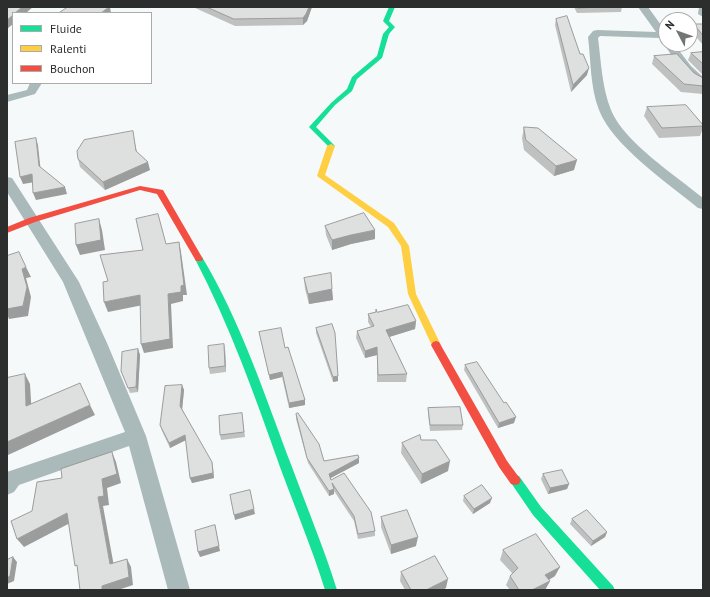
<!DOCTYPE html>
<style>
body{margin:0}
#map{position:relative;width:710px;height:597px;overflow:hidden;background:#f6f9f9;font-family:"PT Sans",sans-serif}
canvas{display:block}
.frame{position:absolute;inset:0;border:8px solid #2c2e2e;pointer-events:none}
.legend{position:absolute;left:12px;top:12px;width:140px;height:72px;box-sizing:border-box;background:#fff;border:1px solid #ababab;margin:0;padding:5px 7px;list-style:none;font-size:12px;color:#2c2e2e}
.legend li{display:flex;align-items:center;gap:8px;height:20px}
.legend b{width:20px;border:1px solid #ababab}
.north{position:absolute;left:658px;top:12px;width:40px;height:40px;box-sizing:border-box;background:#fff;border:1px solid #ababab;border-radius:50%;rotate:311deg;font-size:11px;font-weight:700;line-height:16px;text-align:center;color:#2c2e2e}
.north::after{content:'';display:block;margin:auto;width:14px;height:18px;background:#737575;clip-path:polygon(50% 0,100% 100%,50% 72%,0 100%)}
</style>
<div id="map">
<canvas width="710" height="597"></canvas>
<div class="frame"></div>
<ul class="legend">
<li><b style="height:5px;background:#16e098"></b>Fluide</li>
<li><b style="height:5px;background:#ffcf43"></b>Ralenti</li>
<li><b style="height:5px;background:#f24e42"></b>Bouchon</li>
</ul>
<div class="north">N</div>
</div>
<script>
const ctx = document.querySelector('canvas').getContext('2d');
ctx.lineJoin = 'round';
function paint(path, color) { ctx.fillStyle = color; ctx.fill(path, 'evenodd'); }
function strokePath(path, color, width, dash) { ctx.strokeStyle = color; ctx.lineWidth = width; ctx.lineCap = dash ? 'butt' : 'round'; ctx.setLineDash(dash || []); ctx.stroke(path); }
const street = new Path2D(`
 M 638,7 L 648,7 L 666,32 L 666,44 L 674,44 L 691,66 L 703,77 L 703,86 C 689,83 672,56 664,44 L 665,42 L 660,38 L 600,36 L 598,38 C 601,61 602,88 611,110 C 623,141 676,176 703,198 L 703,209 L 698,208 C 669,184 612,145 599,110 C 590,87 591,61 588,37 L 593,31 L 597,30 L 656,32 Z
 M 699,7 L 703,7 L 703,17 L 698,14 Z
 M 30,83 L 42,83 L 35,94 L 7,102 L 7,95 L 27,90 Z
 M 7,177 L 12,178 L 14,181 L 79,282 L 107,343 L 146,436 L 190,590 L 168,590 L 129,446 L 19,485 L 14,492 L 7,495 L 7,472 L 125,432 L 63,282 L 7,192 Z`);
const fast = new Path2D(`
 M 389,7 L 395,7 L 389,21 L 395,27 L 389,34 L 382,58 L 357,79 L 352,91 L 335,105 L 316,127 L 335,146 L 333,147 L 329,147 L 309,127 L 331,103 L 347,89 L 352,77 L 377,56 L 383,34 L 389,27 L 383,21 Z
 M 199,256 L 202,257 C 241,322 265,396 292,467 C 307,508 324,548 337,590 L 325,590 C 312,548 295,508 280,467 C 255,396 230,326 195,259 Z
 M 515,475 L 519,476 L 541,507 L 613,586 L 615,590 L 600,590 L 533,515 L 509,480 L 511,476 Z`);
const slow = new Path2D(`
 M 331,144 L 335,146 L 325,175 L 394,223 L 409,246 L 416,294 L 441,345 L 439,348 L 433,348 L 408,294 L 401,246 L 388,227 L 317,176 L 327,146 Z`);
const jam = new Path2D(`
 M 140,186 L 163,190 L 203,259 L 202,261 L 196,261 L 157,194 L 140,190 L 35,222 L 7,233 L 7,227 L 29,218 Z
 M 436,341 L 439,342 L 507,461 L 521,480 L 519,484 L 515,485 L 511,484 L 499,467 L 431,345 L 433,342 Z`);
const wall = new Path2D(`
 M 193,7 L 312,7 L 307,21 L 303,25 L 235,26 Z
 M 574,7 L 622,7 L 621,12 L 577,13 Z
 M 556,19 L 587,75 L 571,92 L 555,25 Z
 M 694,24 L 703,24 L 703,45 L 692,32 Z
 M 703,52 L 703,75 L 688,60 L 691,53 Z
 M 654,56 L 703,78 L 703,94 L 681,92 L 652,64 Z
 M 647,107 L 703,125 L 703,128 L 700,136 L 659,138 L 644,116 Z
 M 524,127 L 574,170 L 554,176 L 524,150 L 522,138 Z
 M 134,139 L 137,152 L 150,170 L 105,190 L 80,167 L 78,159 Z
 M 325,226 L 375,239 L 351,244 L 332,250 L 326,235 Z
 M 304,278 L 332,289 L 333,300 L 309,304 L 305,289 Z
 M 377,312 L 416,321 L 415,329 L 389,337 L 407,374 L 406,382 L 377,382 L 377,355 L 365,358 L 356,338 L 357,331 L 371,327 L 368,322 L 368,314 Z
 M 316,328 L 338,381 L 333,382 L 316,333 Z
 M 259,332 L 285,348 L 305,400 L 305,405 L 289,408 L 282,377 L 270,380 Z
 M 138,349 L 140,355 L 138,392 L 130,393 L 121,371 Z
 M 225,349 L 226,372 L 210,374 L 209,368 Z
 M 465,365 L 514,423 L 498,428 L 464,370 Z
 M 182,385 L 184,390 L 182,409 L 213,467 L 214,478 L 192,483 L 190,478 L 186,440 L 170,448 L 162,431 L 160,425 Z
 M 428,408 L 463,425 L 462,430 L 430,431 L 428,413 Z
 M 242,413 L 245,437 L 221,440 L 220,435 Z
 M 296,414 L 324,461 L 359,458 L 359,463 L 330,478 L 331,480 L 375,531 L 375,536 L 358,539 L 354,521 L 334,491 L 334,494 L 329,496 L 308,463 L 296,419 Z
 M 421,440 L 448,471 L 421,484 L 401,453 L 402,443 Z
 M 543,474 L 569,484 L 567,489 L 548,494 L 541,479 Z
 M 464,496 L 490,503 L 473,514 L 463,501 Z
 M 381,517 L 416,546 L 391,554 L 381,527 Z
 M 572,519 L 607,532 L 605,537 L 591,546 L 570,524 Z
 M 503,550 L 555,576 L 549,580 L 550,581 L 545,590 L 510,590 L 506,585 L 510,576 L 512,573 L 500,560 Z
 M 401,572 L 446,588 L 442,590 L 405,590 L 400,581 Z`);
const shadedWall = new Path2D(`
 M 22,7 L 33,7 L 26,13 L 15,13 Z
 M 109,7 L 110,7 L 111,13 L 101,13 Z
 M 309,7 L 312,7 L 307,21 L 303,25 L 303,18 Z
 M 13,15 L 13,24 L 7,29 L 7,20 Z
 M 589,68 L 587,75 L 571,92 L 573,85 Z
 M 36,138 L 38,145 L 41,173 L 39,166 Z
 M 577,160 L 574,170 L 554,176 L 556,166 Z
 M 148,162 L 150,170 L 105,190 L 103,182 Z
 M 32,174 L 35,182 L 23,184 L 20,177 Z
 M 65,187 L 67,194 L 36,200 L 33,193 Z
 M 99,219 L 102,230 L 105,250 L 80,255 L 76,245 Z
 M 375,230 L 375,239 L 351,244 L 332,250 L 332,240 L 351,235 Z
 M 179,242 L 181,252 L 187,295 L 183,295 L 183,301 L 171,304 L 173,348 L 144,353 L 141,344 L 168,294 Z
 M 26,267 L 31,277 L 26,278 L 31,297 L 28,316 L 9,319 L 7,314 L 7,309 L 22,269 Z
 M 332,289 L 333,300 L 309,304 L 308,294 Z
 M 140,295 L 143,305 L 108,312 L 104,302 Z
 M 416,321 L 415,329 L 386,338 L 386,330 Z
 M 224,344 L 225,349 L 226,372 L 225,366 Z
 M 377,347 L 377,355 L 365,358 L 365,351 Z
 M 138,349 L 140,355 L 138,392 L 136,387 Z
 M 282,372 L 282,377 L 270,380 L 269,375 Z
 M 25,374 L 30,384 L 32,417 L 26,406 Z
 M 338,376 L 338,381 L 333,382 L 333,377 Z
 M 182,385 L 184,390 L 182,411 L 180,406 Z
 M 305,400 L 305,405 L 289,408 L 289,403 Z
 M 90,405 L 95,415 L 8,455 L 7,453 L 7,442 Z
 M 516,417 L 514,423 L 498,428 L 499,423 Z
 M 185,435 L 186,440 L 170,448 L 169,443 Z
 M 112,452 L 116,462 L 121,483 L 107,488 L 109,505 L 103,506 L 115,572 L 110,564 L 98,497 L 102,479 Z
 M 359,458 L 359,463 L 329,479 L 329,474 Z
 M 450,461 L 448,471 L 421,484 L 422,474 Z
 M 212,462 L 214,478 L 192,483 L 190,478 Z
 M 569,484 L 567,489 L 548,494 L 550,488 Z
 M 334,489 L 334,494 L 329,496 L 329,491 Z
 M 492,498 L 490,503 L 473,514 L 474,509 Z
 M 254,509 L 255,514 L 235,520 L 234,515 Z
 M 67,513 L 72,522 L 24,547 L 17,539 Z
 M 215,525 L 220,551 L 200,557 L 198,552 Z
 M 607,532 L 605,537 L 591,546 L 593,541 Z
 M 418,537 L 416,546 L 391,554 L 391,545 Z
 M 13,557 L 17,562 L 14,581 L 7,584 L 7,578 Z
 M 127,559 L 131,567 L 133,585 L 118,590 L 102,590 L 102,586 Z
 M 560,567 L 555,576 L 541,584 L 545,575 Z
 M 448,579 L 446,588 L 442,590 L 426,590 Z
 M 550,581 L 545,590 L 532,590 Z`);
const building = new Path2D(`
 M 7,7 L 22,7 L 15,13 L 13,13 L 13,15 L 7,20 Z
 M 68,7 L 109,7 L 101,13 L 59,13 Z
 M 207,7 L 309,7 L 306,14 L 303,18 L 234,19 Z
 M 578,7 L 602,7 L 578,8 Z
 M 567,16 L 580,54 L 583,54 L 589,68 L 573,85 L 556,19 Z
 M 694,24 L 703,24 L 703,35 Z
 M 703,52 L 703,64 L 691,53 Z
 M 677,54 L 694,73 L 703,78 L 703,86 L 684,84 L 654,56 Z
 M 686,105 L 703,125 L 703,126 L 662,128 L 647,107 Z
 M 524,127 L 538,128 L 577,160 L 556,166 L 526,140 Z
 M 133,131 L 136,151 L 148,162 L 103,182 L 78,159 L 77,151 L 84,140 Z
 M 36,138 L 39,166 L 65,187 L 33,193 L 32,174 L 20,177 L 15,142 Z
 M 364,213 L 375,230 L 351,235 L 332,240 L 325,226 Z
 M 158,214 L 166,244 L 179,242 L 184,285 L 181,286 L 181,292 L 168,294 L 170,339 L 141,344 L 140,295 L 104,302 L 103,282 L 108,281 L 100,255 L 143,250 L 136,219 Z
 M 99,219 L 101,240 L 76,245 L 75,224 Z
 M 19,252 L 26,267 L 22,269 L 27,287 L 23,306 L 7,309 L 7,256 Z
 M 331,273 L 332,289 L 308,294 L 304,278 Z
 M 408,305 L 416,321 L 386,330 L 407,374 L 378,375 L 377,347 L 365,351 L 357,331 L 374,326 L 368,314 L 376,312 L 376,309 L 377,312 Z
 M 332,324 L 335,333 L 338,376 L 333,377 L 316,328 Z
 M 281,328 L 285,348 L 288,347 L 305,400 L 289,403 L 282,372 L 269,375 L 259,332 Z
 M 224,344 L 225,366 L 209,368 L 208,346 Z
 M 138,349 L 136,387 L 128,388 L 121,371 L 122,352 Z
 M 477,362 L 504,403 L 506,402 L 516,417 L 499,423 L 465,365 Z
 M 25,374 L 26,406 L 80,383 L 90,405 L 7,442 L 7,378 Z
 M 182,385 L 180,406 L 212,462 L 213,473 L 190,478 L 185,435 L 169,443 L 160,425 L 165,386 Z
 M 460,407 L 463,425 L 430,425 L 428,408 Z
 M 242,413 L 244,432 L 220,435 L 219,416 Z
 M 298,413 L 319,444 L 324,461 L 358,455 L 359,458 L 329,474 L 331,480 L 344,473 L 371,512 L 375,531 L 358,534 L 354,516 L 332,483 L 334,489 L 329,491 L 307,458 L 296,414 Z
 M 420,435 L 421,440 L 436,440 L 450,461 L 422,474 L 402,443 Z
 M 112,452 L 117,474 L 102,479 L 104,496 L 98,497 L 110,564 L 127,559 L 129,577 L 102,586 L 102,590 L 80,590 L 77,565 L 75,566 L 67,513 L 17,539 L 11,521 L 32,511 L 37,482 L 62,478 L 61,469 Z
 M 562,470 L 569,484 L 550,488 L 543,474 Z
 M 482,485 L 492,498 L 474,509 L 464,496 Z
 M 250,490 L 254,509 L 234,515 L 230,495 Z
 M 407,510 L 418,537 L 391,545 L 381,517 Z
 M 587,510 L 607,532 L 593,541 L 572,519 Z
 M 215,525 L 219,546 L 198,552 L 195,531 Z
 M 536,534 L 560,567 L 545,575 L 550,581 L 532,590 L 519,590 L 510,576 L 518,568 L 503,550 Z
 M 435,556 L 448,579 L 426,590 L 411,590 L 401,572 Z
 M 13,557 L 10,576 L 7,578 L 7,560 Z`);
paint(street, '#aab9b9');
paint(fast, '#16e098');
paint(slow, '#ffcf43');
paint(jam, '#f24e42');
paint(wall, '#bfc0c0');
paint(shadedWall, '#9b9c9c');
paint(building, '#dedfdf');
strokePath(building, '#9b9c9c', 1);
</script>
